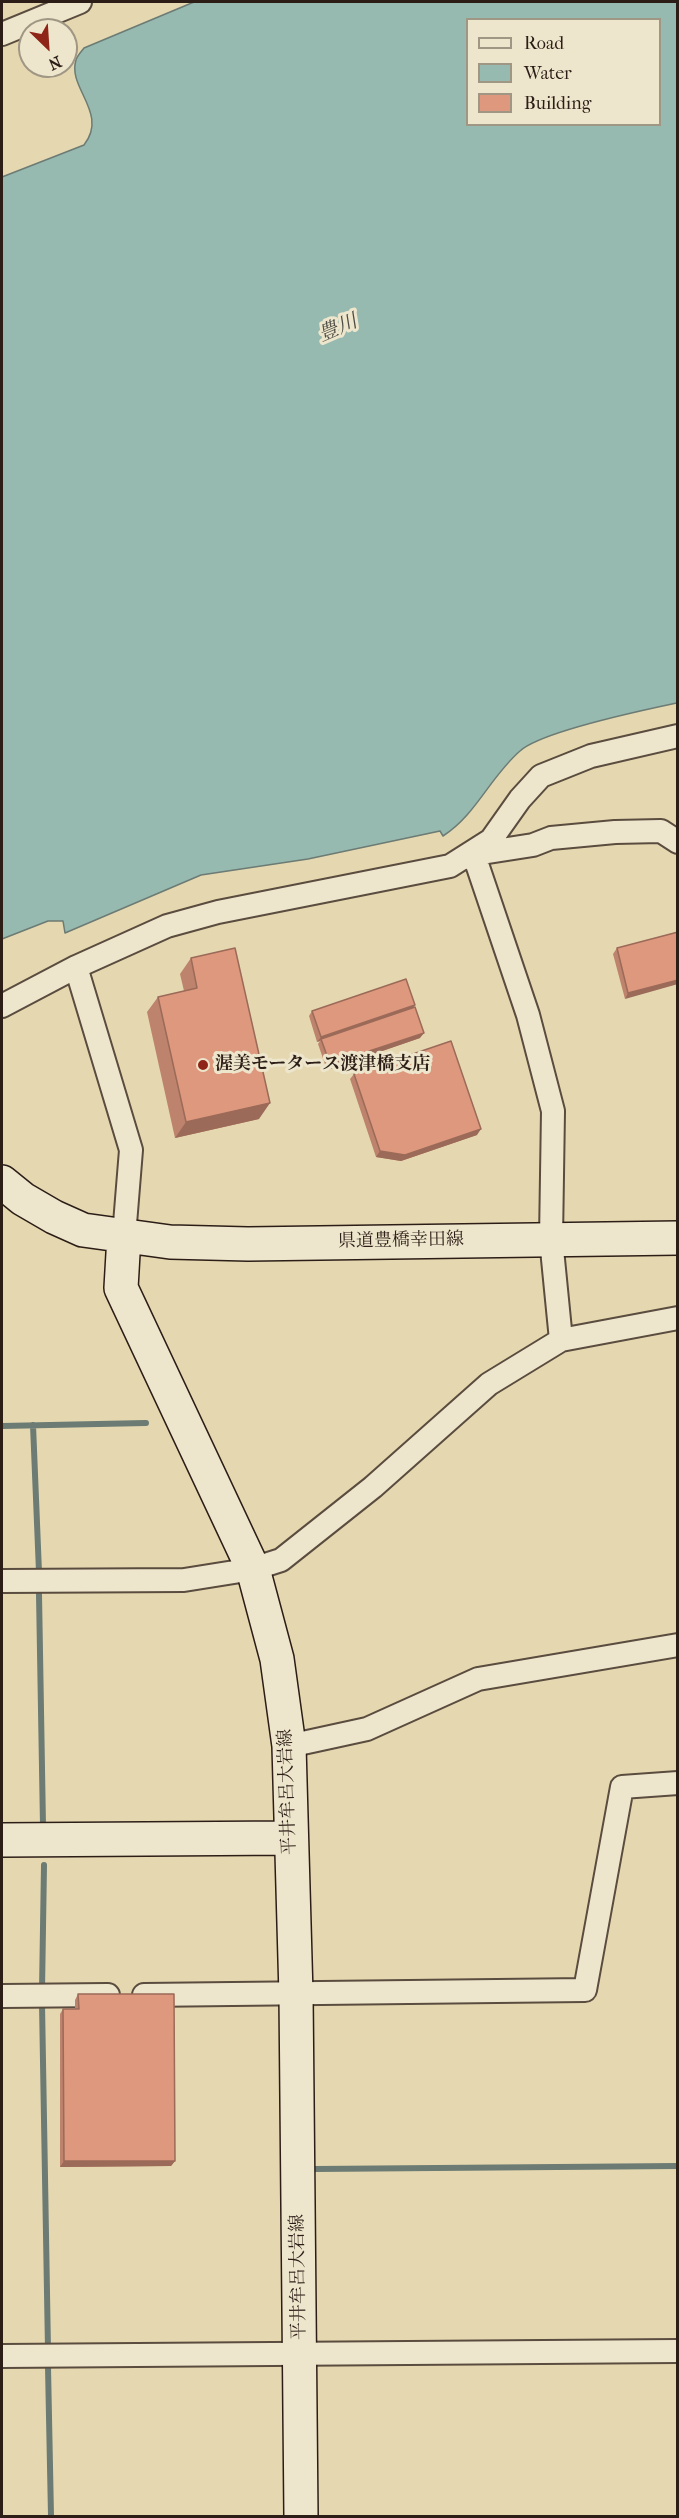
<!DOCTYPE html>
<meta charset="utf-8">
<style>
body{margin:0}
#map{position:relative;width:679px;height:2518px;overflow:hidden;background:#e5d8b1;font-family:"IM FELL French Canon",serif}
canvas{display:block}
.frame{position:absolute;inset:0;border:3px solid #2c1e17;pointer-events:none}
.legend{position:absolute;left:466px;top:18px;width:195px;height:108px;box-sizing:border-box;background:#eee6cc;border:2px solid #a09684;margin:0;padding:8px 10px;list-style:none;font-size:18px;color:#2c1e17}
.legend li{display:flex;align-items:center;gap:12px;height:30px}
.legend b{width:30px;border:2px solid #a09684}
.north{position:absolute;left:18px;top:18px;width:60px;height:60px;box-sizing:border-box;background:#eee6cc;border:2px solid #a09684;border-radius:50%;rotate:155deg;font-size:16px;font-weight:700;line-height:24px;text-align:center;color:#2c1e17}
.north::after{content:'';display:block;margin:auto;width:21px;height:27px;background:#8f2418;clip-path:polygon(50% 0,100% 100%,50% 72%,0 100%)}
</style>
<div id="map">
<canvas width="679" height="2518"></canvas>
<div class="frame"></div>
<ul class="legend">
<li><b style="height:8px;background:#eee6cc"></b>Road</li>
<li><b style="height:16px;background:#96b9b0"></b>Water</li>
<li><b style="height:16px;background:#dd987e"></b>Building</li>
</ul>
<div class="north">N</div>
</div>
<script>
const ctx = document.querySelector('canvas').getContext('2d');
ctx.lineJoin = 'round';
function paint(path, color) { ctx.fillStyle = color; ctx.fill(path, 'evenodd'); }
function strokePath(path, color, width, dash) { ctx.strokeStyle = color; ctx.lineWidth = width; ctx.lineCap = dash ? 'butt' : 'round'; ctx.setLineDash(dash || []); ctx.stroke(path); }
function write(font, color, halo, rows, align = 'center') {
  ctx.font = font + ' "IM FELL French Canon","Noto Serif JP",serif'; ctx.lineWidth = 6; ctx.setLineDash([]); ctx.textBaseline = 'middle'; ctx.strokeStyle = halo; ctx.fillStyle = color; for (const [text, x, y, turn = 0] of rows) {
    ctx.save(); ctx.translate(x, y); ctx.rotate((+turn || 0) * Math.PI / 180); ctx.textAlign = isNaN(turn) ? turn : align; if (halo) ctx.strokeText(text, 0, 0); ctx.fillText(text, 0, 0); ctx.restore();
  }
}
const water = new Path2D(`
 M 194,2 L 677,2 L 677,703 C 644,710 542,731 520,751 C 490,777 476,815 443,836 L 440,831 L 308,859 L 201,875 L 65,933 L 63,921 L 48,921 L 2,939 L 2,177 L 84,145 C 109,113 67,88 76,60 C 77,56 81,52 84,48 ZM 468,20 L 660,20 L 660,124 L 468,124 Z`);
const stream = new Path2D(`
 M 33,1425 L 39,1572
 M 2,1426 L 146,1423
 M 39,1594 L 43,1826
 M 42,1990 L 44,1865
 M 42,2004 L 48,2350
 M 315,2169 L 678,2166
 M 48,2367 L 51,2516`);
const street = new Path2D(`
 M 2,34 L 80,2
 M 76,967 L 131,1150 L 124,1236
 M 2,1006 L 76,967 L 167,926 L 218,912 L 450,866 L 491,840 L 520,799 L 541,776 L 591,756 L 678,736
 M 561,1340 L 551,1239 L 553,1111 L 528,1015 L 477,864 L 469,855 L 533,845 L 551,838 L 615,832 L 661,831 L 678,842
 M 2,1581 L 184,1580 L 253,1569 L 281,1560 L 373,1487 L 489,1384 L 561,1340 L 678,1318
 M 289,1746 L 367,1729 L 478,1679 L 678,1645
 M 144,1995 L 585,1990 L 622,1787 L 678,1783
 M 2,1996 L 108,1995
 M 2,2356 L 678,2351`);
const secondary = new Path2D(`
 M 2,1182 L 23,1199 L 54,1217 L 83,1230 L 170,1242 L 248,1244 L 678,1238
 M 124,1236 L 121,1288 L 253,1569 L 277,1659 L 289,1746 L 296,1995 L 301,2516
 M 2,1840 L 290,1838`);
const wall = new Path2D(`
 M 678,932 L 625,999 L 613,954 L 617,948 Z
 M 191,958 L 259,1119 L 175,1138 L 147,1012 L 158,997 L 184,991 L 180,974 Z
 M 415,1005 L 412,1008 L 420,1038 L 327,1070 L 318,1044 L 320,1041 L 317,1042 L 309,1016 L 312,1011 Z
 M 354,1074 L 477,1135 L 401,1161 L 376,1157 L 350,1079 Z
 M 78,1994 L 175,2161 L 171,2166 L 60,2167 L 60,2014 L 63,2009 L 75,2009 L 75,2000 Z`);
const shadedWall = new Path2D(`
 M 678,980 L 678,984 L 625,999 L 628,993 Z
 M 415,1005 L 411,1010 L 321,1039 L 320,1041 L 317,1042 L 321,1037 Z
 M 424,1033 L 420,1038 L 327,1070 L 330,1064 Z
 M 270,1103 L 259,1119 L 175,1138 L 186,1122 Z
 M 481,1129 L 477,1135 L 401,1161 L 376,1157 L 380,1151 Z
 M 64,2161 L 175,2161 L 171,2166 L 60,2167 Z`);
const building = new Path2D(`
 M 678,932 L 678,980 L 628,993 L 617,948 Z
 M 235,948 L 270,1103 L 186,1122 L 158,997 L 197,988 L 191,958 Z
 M 406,979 L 415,1005 L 321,1037 L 312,1011 Z
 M 415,1007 L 424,1033 L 330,1064 L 321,1039 Z
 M 451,1041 L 481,1129 L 405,1155 L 380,1151 L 354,1074 Z
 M 78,1994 L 174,1994 L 175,2161 L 64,2161 L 63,2009 L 79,2009 Z`);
const markers = [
 [203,1065,6,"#8f2418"]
];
const poiNames = [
 ["渥美モータース渡津橋支店",215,1065]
];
const streetNames = [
 ["県道豊橋幸田線",401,1241,-1],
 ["平井牟呂大岩線",288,1792,-92],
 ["平井牟呂大岩線",299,2277,-91]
];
const waterNames = [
 ["豊川",338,329,-23]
];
paint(water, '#96b9b0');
strokePath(water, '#6c7b73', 1.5);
strokePath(stream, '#6c7b73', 6);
strokePath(street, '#5a4c3e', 26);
strokePath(secondary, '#2c1e17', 36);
strokePath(street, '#eee6cc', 22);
strokePath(secondary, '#eee6cc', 33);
paint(wall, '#be836c');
paint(shadedWall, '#9b6a58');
paint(building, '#dd987e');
strokePath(building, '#9b6a58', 1.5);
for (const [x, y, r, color] of markers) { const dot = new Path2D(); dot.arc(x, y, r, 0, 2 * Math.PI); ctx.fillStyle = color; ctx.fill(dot); strokePath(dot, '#eee6cc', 2); }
write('bold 18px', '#2c1e17', '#eee6cc', poiNames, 'left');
write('18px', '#2c1e17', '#eee6cc', streetNames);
write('italic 20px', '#4c4c45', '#eee6cc', waterNames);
</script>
